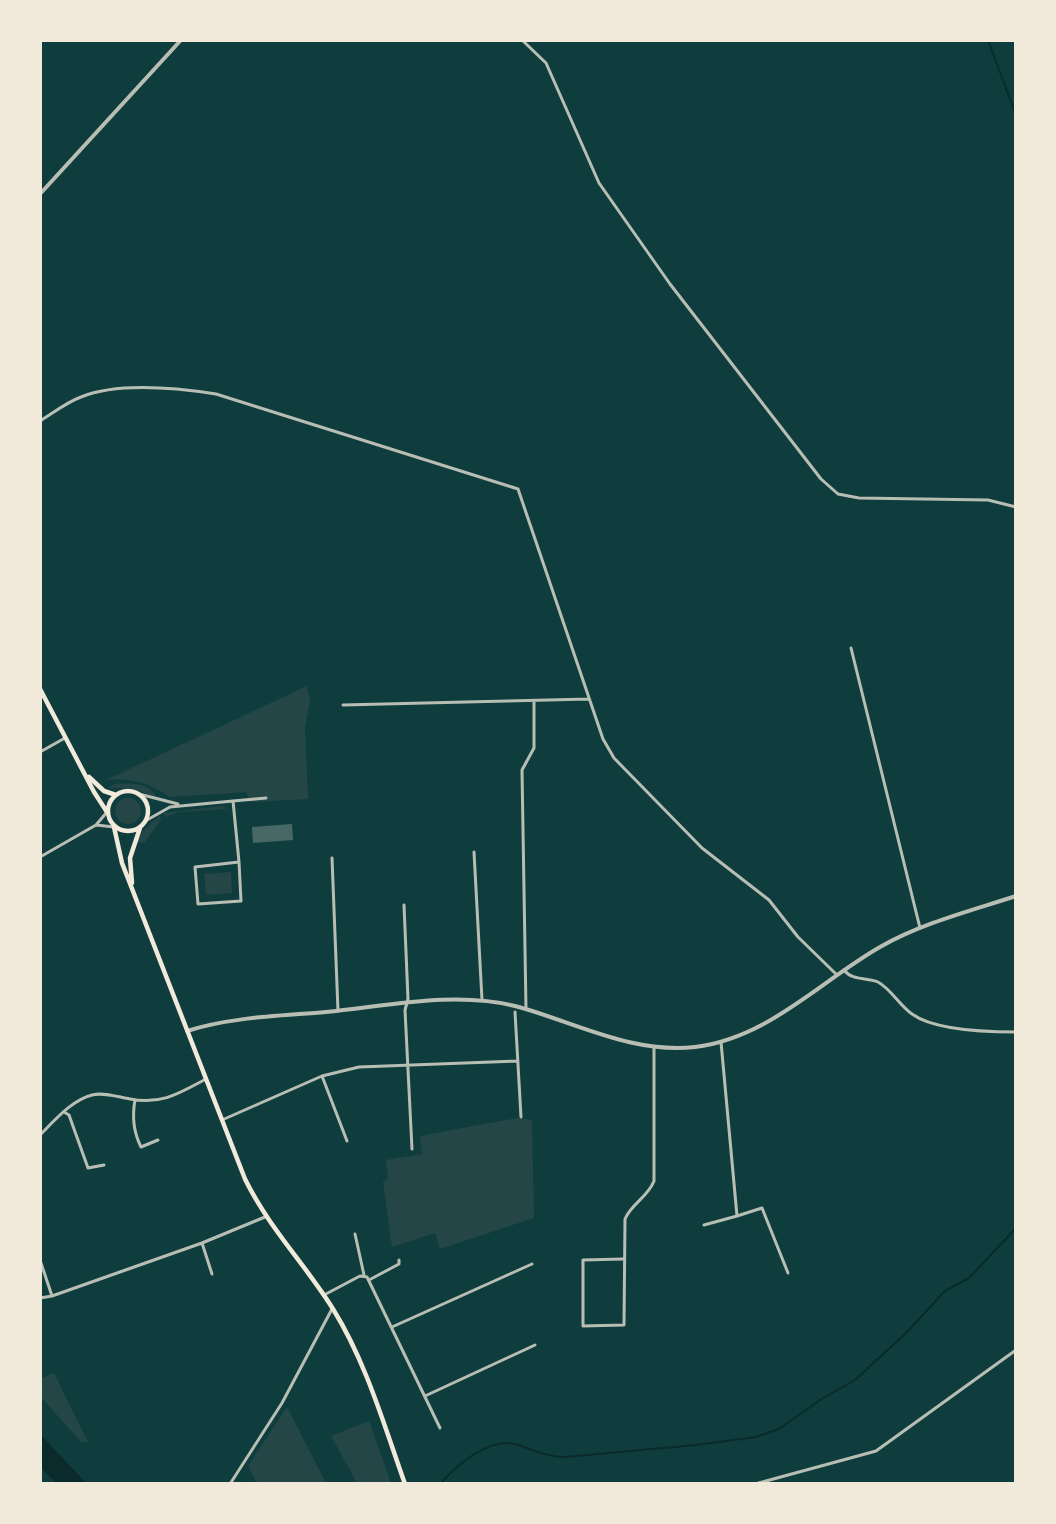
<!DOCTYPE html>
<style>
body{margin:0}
#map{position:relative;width:1056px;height:1524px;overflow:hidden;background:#0f3d3e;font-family:"Sofia Sans Condensed",sans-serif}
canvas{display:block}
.frame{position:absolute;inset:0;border:42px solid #f1e9da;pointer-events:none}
</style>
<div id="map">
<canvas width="1056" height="1524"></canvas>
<div class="frame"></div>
</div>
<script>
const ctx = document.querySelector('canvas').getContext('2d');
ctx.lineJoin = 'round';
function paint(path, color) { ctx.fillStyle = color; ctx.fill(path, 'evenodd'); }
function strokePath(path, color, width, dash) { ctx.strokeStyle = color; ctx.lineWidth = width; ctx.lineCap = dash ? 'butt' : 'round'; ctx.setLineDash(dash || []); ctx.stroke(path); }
const green = new Path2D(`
 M 307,686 L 310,701 L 305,727 L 308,799 L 250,802 L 246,792 L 169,797 C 150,782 130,778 106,780 Z
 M 115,784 C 128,783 150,782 156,797 L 131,788 L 108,788 Z
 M115 811a13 13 0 1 1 26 0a13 13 0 1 1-26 0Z
 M 223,806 L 231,814 L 225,809 L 179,812 L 166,817 L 163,813 Z
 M 160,815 L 161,820 L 145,842 L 137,843 L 143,831 Z
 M 231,872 L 232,893 L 206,895 L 204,874 Z
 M 517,1118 L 532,1120 L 534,1218 L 440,1249 L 435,1233 L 392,1247 L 383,1182 L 388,1179 L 386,1160 L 422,1154 L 420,1136 Z
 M 54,1373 L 88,1442 L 81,1442 L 41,1397 L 41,1378 Z
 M 287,1407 L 326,1483 L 257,1483 L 248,1466 Z
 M 369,1421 L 391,1483 L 357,1483 L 331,1436 Z`);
const water = new Path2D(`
 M 41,1435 L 86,1483 L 56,1483 L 41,1468 Z`);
const stream = new Path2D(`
 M 988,40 L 1016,115
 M 440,1484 C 457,1465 489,1437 515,1444 C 532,1449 547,1457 565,1457 L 696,1445 L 756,1437 L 779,1429 L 820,1400 L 855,1380 L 906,1333 L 945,1291 L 969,1278 L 1016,1228`);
const building = new Path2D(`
 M 292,824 L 293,840 L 253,843 L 252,827 Z`);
const minor = new Path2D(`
 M 522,40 L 546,63 L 599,183 L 670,284 L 821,479 L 838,494 L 859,498 L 988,500 L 1016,507
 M 40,421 C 53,413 67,402 81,397 C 118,382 177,388 216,394 L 518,489 L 603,739 L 614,758 L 702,848 L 769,900 L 798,937 L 837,975
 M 851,648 L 920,928
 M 343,705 L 589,699
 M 40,752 L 65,738
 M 139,794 L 178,804
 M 233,801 L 266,798
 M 107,812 L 96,825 L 114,827
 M 147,820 L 170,807 L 233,801 L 239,862
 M 474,852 L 482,1000
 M 40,857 L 96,825
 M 332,858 L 338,1011
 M 239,862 L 241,901 L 198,904 L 195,867 Z
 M 404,905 L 408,999 L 405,1010 L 412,1149
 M 844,970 C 852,981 867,977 878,982 C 892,990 899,1005 912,1014 C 934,1030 988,1032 1016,1032
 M 526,1009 L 522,770 L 534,748 L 534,702
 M 515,1012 L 521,1117
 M 322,1076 L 347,1141
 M 135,1100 C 132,1116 134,1133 141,1147 L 158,1140
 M 64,1112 L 69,1115 L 88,1168 L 104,1165
 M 222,1120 L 322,1076 L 359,1067 L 518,1061
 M 40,1135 C 55,1120 72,1100 92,1095 C 104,1092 118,1097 130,1099 C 160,1105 178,1094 204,1080
 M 737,1216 L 762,1208 L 788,1273
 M 704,1225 L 737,1216 L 721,1042
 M 355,1234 L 364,1275
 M 202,1243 L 212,1274
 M 623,1259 L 583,1260 L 583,1326 L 624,1325 L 625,1219 C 631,1204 648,1197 654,1181 L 654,1047
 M 40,1260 L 52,1296
 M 369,1280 L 399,1264 L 399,1260
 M 324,1295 L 360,1276 L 367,1277 L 440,1428
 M 40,1298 L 52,1296 L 202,1243 L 265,1217
 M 392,1327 L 532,1264
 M 425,1396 L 535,1345
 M 230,1484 L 282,1403 L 332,1309
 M 755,1484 L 876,1451 L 1016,1350`);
const tertiary = new Path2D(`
 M 40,194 L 181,40
 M 187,1031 C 231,1017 280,1016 326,1012 C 388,1006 454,991 515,1006 C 575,1022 631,1054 695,1047 C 768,1038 819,982 880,947 C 922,923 970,911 1016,896`);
const secondary = new Path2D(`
 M 40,689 L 94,792 L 107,812
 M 89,777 L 104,791 L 116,795
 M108 811a20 20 0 1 1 40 0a20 20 0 1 1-40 0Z
 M 114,827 L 122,863 L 245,1179 C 269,1228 305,1264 333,1309 C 366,1362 384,1425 405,1484
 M 132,883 L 130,858 L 140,828`);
paint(green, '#244646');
paint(water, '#0a2a2b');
strokePath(stream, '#0a2a2b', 2);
paint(building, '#486865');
strokePath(minor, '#b8beb3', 3);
strokePath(tertiary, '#b8beb3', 4);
strokePath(secondary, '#f1e9da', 4.5);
</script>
